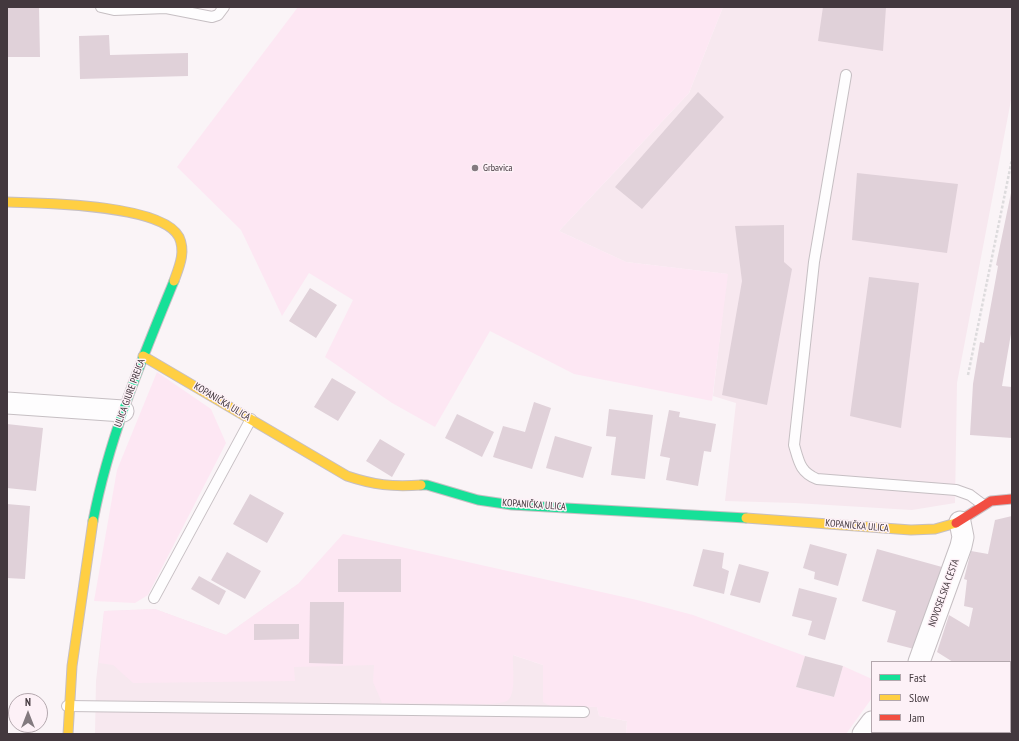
<!DOCTYPE html>
<meta charset="utf-8">
<style>
body{margin:0}
#map{position:relative;width:1019px;height:741px;overflow:hidden;background:#faf4f7;font-family:"PT Sans Narrow",sans-serif}
canvas{display:block}
.frame{position:absolute;inset:0;border:8px solid #43383e;pointer-events:none}
.legend{position:absolute;left:871px;top:661px;width:140px;height:72px;box-sizing:border-box;background:#fdf1f7;border:1px solid #b3a7ad;margin:0;padding:5px 7px;list-style:none;font-size:12px;color:#43383e}
.legend li{display:flex;align-items:center;gap:8px;height:20px}
.legend b{width:20px;border:1px solid #b3a7ad}
.north{position:absolute;left:8px;top:693px;width:40px;height:40px;box-sizing:border-box;background:#fdf1f7;border:1px solid #b3a7ad;border-radius:50%;rotate:0deg;font-size:11px;font-weight:700;line-height:16px;text-align:center;color:#43383e}
.north::after{content:'';display:block;margin:auto;width:14px;height:18px;background:#837a7f;clip-path:polygon(50% 0,100% 100%,50% 72%,0 100%)}
</style>
<div id="map">
<canvas width="1019" height="741"></canvas>
<div class="frame"></div>
<ul class="legend">
<li><b style="height:5px;background:#16e098"></b>Fast</li>
<li><b style="height:5px;background:#ffcf43"></b>Slow</li>
<li><b style="height:5px;background:#f24e42"></b>Jam</li>
</ul>
<div class="north">N</div>
</div>
<script>
const ctx = document.querySelector('canvas').getContext('2d');
ctx.lineJoin = 'round';
function paint(path, color) { ctx.fillStyle = color; ctx.fill(path, 'evenodd'); }
function strokePath(path, color, width, dash) { ctx.strokeStyle = color; ctx.lineWidth = width; ctx.lineCap = dash ? 'butt' : 'round'; ctx.setLineDash(dash || []); ctx.stroke(path); }
function write(font, color, halo, rows, align = 'center') {
  ctx.font = font + ' "PT Sans Narrow",sans-serif'; ctx.lineWidth = 3; ctx.setLineDash([]); ctx.textBaseline = 'middle'; ctx.strokeStyle = halo; ctx.fillStyle = color; for (const [text, x, y, turn = 0] of rows) {
    ctx.save(); ctx.translate(x, y); ctx.rotate((+turn || 0) * Math.PI / 180); ctx.textAlign = isNaN(turn) ? turn : align; if (halo) ctx.strokeText(text, 0, 0); ctx.fillText(text, 0, 0); ctx.restore();
  }
}
const built = new Path2D(`
 M 723,7 L 1012,7 L 1012,95 L 957,383 L 955,503 L 912,510 L 795,503 L 725,501 L 736,403 L 713,396 L 727,274 L 626,262 L 559,231 L 689,93 Z
 M 298,584 L 543,665 L 550,706 L 597,707 L 599,716 L 627,721 L 626,734 L 95,734 L 96,681 L 104,611 L 155,609 L 226,635 Z`);
const green = new Path2D(`
 M 298,7 L 723,7 L 689,93 L 559,231 L 626,262 L 728,274 L 712,401 L 574,374 L 490,331 L 435,427 L 392,403 L 325,357 L 353,300 L 309,273 L 282,316 L 241,230 L 177,167 Z
 M 157,372 L 211,409 L 226,443 L 148,595 L 135,603 L 94,601 L 117,470 Z
 M 343,534 L 637,600 L 693,615 L 805,656 L 796,687 L 834,697 L 843,666 L 872,679 L 872,698 L 846,734 L 626,734 L 627,721 L 599,716 L 597,707 L 550,706 L 543,702 L 543,665 L 513,655 C 512,666 517,695 507,701 C 502,703 496,703 491,704 L 382,703 L 373,682 L 374,665 L 294,667 L 295,681 L 133,683 L 113,665 L 99,663 L 104,611 L 155,609 L 226,635 L 298,584 Z`);
const building = new Path2D(`
 M 7,7 L 39,7 L 40,57 L 7,57 Z
 M 823,7 L 886,7 L 883,51 L 818,41 Z
 M 109,35 L 110,55 L 188,53 L 188,76 L 80,79 L 79,36 Z
 M 698,92 L 724,117 L 642,209 L 615,187 Z
 M 857,173 L 958,184 L 947,253 L 852,240 Z
 M 1011,193 L 1012,328 L 1002,386 L 1012,387 L 1012,438 L 970,435 L 973,384 L 980,342 L 984,343 L 998,266 L 996,265 Z
 M 784,225 L 784,262 L 792,269 L 767,405 L 722,395 L 742,281 L 735,226 Z
 M 869,277 L 919,283 L 901,428 L 850,416 Z
 M 310,288 L 337,305 L 316,338 L 289,321 Z
 M 332,378 L 356,392 L 338,421 L 314,407 Z
 M 534,402 L 551,408 L 532,469 L 493,457 L 503,426 L 525,432 Z
 M 609,409 L 653,415 L 645,479 L 611,475 L 616,437 L 606,436 Z
 M 669,410 L 680,412 L 679,417 L 716,424 L 711,452 L 704,451 L 698,486 L 666,480 L 670,458 L 660,456 Z
 M 457,414 L 494,432 L 482,457 L 445,438 Z
 M 7,424 L 43,428 L 36,491 L 7,488 Z
 M 555,436 L 592,447 L 583,478 L 546,468 Z
 M 380,439 L 405,454 L 392,477 L 366,461 Z
 M 250,494 L 284,513 L 267,543 L 233,524 Z
 M 7,504 L 30,506 L 25,579 L 7,578 Z
 M 1012,516 L 1012,672 L 1010,675 L 1010,662 L 953,662 L 937,652 L 949,615 L 969,627 L 973,608 L 964,606 L 967,580 L 964,579 L 971,551 L 988,554 L 995,520 Z
 M 810,544 L 847,554 L 838,586 L 814,579 L 815,572 L 803,568 Z
 M 703,549 L 724,553 L 722,568 L 729,571 L 724,594 L 693,586 Z
 M 877,549 L 942,567 L 918,650 L 887,642 L 896,611 L 862,601 Z
 M 227,552 L 261,571 L 245,599 L 211,580 Z
 M 338,559 L 401,559 L 401,592 L 338,592 Z
 M 739,564 L 769,572 L 760,603 L 730,595 Z
 M 199,576 L 226,591 L 219,605 L 191,589 Z
 M 799,588 L 837,598 L 825,640 L 808,635 L 812,621 L 792,616 Z
 M 310,602 L 344,602 L 343,664 L 309,663 Z
 M 254,624 L 299,624 L 299,639 L 254,640 Z
 M 805,656 L 843,666 L 834,697 L 796,687 Z
 M 881,732 L 956,732 L 955,734 L 880,734 Z`);
const path = new Path2D(`
 M 968,375 L 1012,159`);
const lane = new Path2D(`
 M 101,7 L 114,10 L 166,8 L 212,17 L 218,15 L 224,7
 M 846,75 L 814,262 L 794,445 C 799,462 800,472 817,479 L 956,490 L 970,495 L 982,504
 M 154,598 L 251,419
 M 67,706 L 584,712`);
const street = new Path2D(`
 M 7,403 L 123,411
 M 919,662 L 961,546 L 963,537 L 960,522
 M 863,734 L 872,722`);
const fast = new Path2D(`
 M 421,485 L 427,485 L 478,500 L 512,505 L 746,518
 M 93,521 C 109,437 142,359 174,281
 M 1010,716 L 1012,712
 M 999,734 L 1000,732`);
const slow = new Path2D(`
 M 7,202 C 42,203 162,204 179,237 C 186,252 179,267 174,281
 M 143,356 L 347,476 C 374,485 392,487 421,485
 M 746,518 L 911,530 L 935,529 L 956,523
 M 68,734 L 72,666 L 93,521`);
const jam = new Path2D(`
 M 956,523 L 991,501 L 1012,499`);
const markers = [
 [475,168,4,"#837a7f"]
];
const poiNames = [
 ["Grbavica",483,168]
];
const streetNames = [
 ["ULICA GJURE PREJCA",130,393,-70],
 ["KOPANIČKA ULICA",222,402,31],
 ["KOPANIČKA ULICA",534,505,4],
 ["KOPANIČKA ULICA",857,526,5],
 ["NOVOSELSKA CESTA",944,593,-70]
];
paint(built, '#f7e8ef');
paint(green, '#fde7f3');
paint(building, '#e0d1d9');
strokePath(lane, '#c6bfc3', 12);
strokePath(street, '#c6bfc3', 23);
strokePath(fast, '#c6bfc3', 11);
strokePath(slow, '#c6bfc3', 11);
strokePath(jam, '#c6bfc3', 11);
strokePath(path, '#dddbdd', 2.5, [3, 2]);
strokePath(lane, '#fefdfe', 10);
strokePath(street, '#fefdfe', 21);
strokePath(fast, '#16e098', 9);
strokePath(slow, '#ffcf43', 9);
strokePath(jam, '#f24e42', 9);
for (const [x, y, r, color] of markers) { const dot = new Path2D(); dot.arc(x, y, r, 0, 2 * Math.PI); ctx.fillStyle = color; ctx.fill(dot); strokePath(dot, '#fdf1f7', 1.5); }
write('10px', '#43383e', '#fdf1f7', poiNames, 'left');
write('10px', '#43383e', '#fdf1f7', streetNames);
</script>
